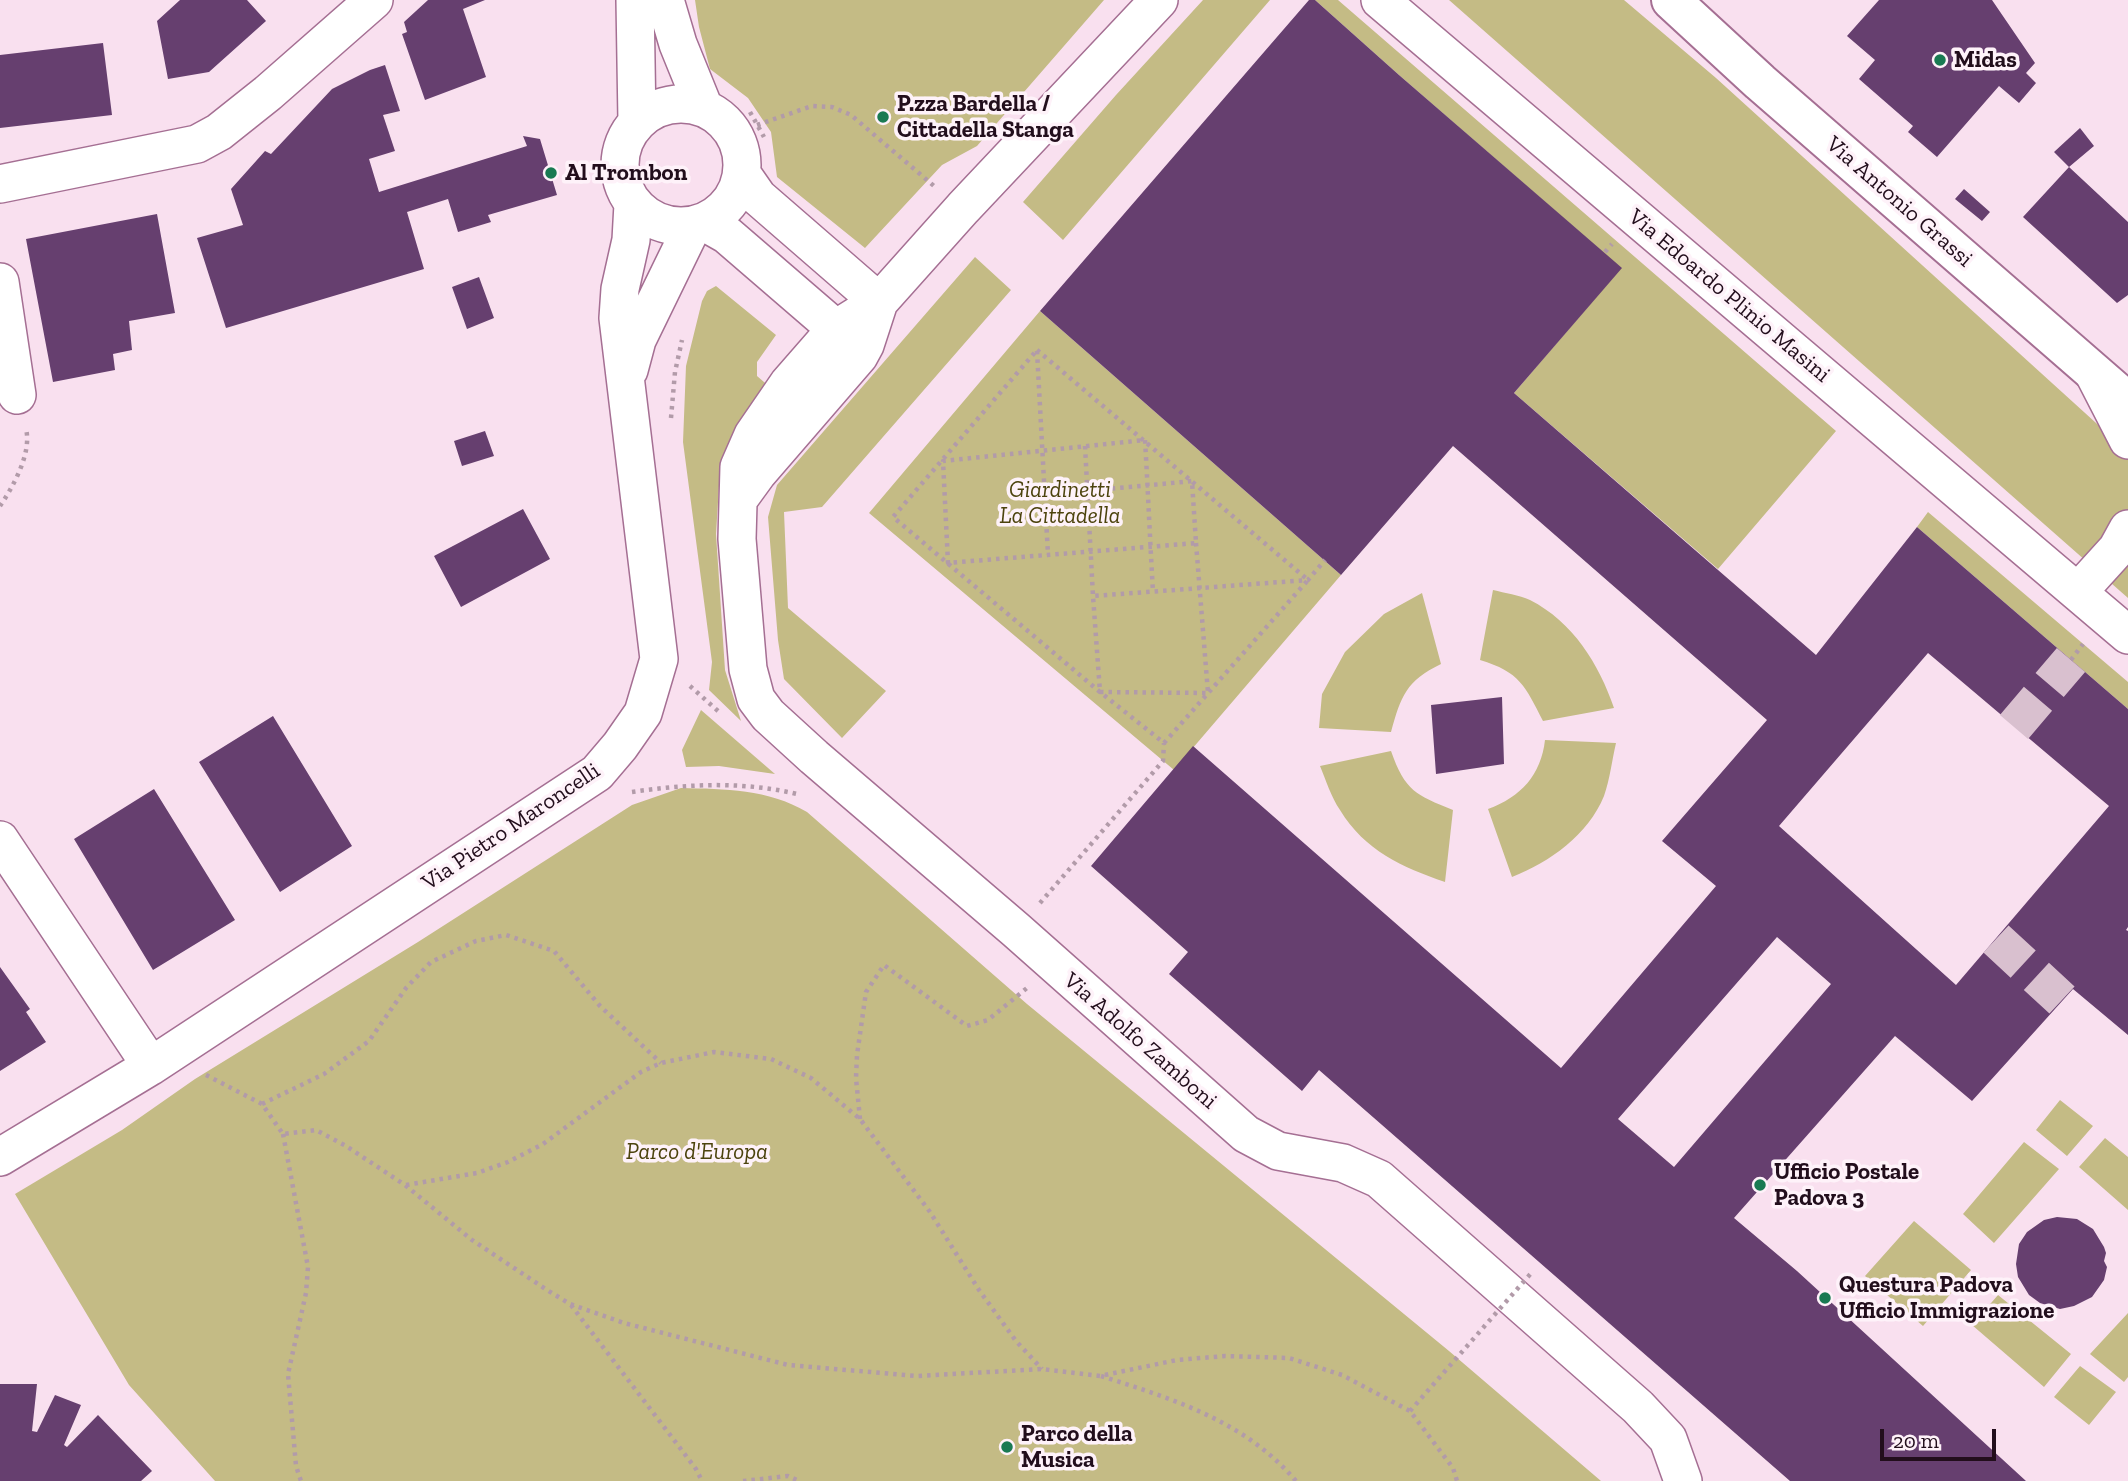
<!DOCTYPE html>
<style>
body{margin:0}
#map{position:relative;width:2128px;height:1481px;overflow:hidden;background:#f9e0ef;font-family:"Zilla Slab",serif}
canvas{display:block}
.scale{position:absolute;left:1880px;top:1429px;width:116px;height:32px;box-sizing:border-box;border:4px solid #220e1c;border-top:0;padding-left:9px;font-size:21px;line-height:24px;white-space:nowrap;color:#220e1c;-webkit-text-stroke:5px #fef2f9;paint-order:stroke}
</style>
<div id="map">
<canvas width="2128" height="1481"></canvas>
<div class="scale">20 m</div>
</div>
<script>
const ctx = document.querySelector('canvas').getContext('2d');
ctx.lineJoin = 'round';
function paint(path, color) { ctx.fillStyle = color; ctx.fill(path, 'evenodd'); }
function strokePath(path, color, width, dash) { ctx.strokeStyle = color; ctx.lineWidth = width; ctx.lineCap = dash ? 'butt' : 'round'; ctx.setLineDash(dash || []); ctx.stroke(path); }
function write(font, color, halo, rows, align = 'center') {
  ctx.font = font + ' "Zilla Slab",serif'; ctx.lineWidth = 7; ctx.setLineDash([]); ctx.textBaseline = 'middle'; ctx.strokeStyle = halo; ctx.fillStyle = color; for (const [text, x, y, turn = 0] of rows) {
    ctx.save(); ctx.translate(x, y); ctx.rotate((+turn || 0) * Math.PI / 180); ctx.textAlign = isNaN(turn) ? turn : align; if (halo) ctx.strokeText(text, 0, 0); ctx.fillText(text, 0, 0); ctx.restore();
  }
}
const green = new Path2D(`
 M 695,0 L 1104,0 L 977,146 L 942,165 L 865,248 L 777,177 L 771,132 L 748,98 L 710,69 L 699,27 Z
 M 1203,0 L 1270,0 L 1063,240 L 1023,202 L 1116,95 Z
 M 1315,0 L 1338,0 L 1836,431 L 1718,569 L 1514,393 L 1621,268 L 1399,75 Z
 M 1449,0 L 1624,0 L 1716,78 L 2128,452 L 2128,598 Z
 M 975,257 L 1011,290 L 822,507 L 784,512 L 788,608 L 886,691 L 842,738 L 784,679 L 778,640 L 768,517 L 777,485 Z
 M 716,286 L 776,335 L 757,362 L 757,376 L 771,388 L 743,435 L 719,486 L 716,534 L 725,670 L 741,721 L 709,690 L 712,662 L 683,442 L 686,366 L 702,301 L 707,291 Z
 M 1040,311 L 1341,575 L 1174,770 L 869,513 Z
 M 1928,512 L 2128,682 L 2128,709 L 1917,527 Z
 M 1493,590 C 1505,593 1519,595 1530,600 C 1573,622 1599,664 1614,708 L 1543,721 C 1525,686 1520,672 1480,660 Z
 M 1422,593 L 1441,664 C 1406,681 1401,696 1391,732 L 1319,728 L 1322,694 L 1345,652 L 1384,614 Z
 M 701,710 L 775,774 L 719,766 L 686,767 L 682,750 Z
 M 1545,740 L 1616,743 C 1612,760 1610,779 1604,796 C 1588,835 1550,862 1512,877 L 1488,809 C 1521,797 1541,775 1545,740 Z
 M 1391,751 C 1405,791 1416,795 1453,810 L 1445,882 C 1402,867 1365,851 1340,810 C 1331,797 1326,780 1320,766 Z
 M 681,788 C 725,789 768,789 807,812 L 1027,1004 L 1449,1351 L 1601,1481 L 215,1481 L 129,1385 L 15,1194 L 122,1130 L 195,1079 L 418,942 L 632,805 Z
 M 2060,1100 L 2093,1126 L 2067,1156 L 2036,1130 Z
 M 2105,1138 L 2128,1157 L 2128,1210 L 2079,1167 Z
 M 2024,1142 L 2059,1169 L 1994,1243 L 1963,1214 Z
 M 1914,1221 L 1971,1270 L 1923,1326 L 1865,1276 Z
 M 1998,1295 L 2071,1354 L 2044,1387 L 1972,1325 Z
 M 2128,1313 L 2128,1377 L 2124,1382 L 2090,1354 Z
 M 2080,1366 L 2116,1392 L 2089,1425 L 2054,1397 Z`);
const building = new Path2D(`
 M 180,0 L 247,0 L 266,21 L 209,72 L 168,79 L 157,21 Z
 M 428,0 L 485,0 L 463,9 L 486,77 L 425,100 L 402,34 L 407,32 L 404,22 Z
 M 1309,0 L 1315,0 L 1399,75 L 1622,268 L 1514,393 L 1816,655 L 1917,527 L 2128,709 L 2128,927 L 2126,930 L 2128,931 L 2128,1035 L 2073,989 L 1972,1101 L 1895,1036 L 1734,1218 L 1797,1271 L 2026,1481 L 1790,1481 L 1319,1070 L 1302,1091 L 1169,974 L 1188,952 L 1091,866 L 1193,746 L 1561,1068 L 1716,886 L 1662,841 L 1767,720 L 1453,446 L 1341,575 L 1040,311 ZM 1928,653 L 2109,806 L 1956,985 L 1779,826 ZM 1777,937 L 1831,984 L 1674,1167 L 1618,1119 Z
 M 1879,0 L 1992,0 L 2035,63 L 2026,73 L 2036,83 L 2019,103 L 1999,86 L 1937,157 L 1908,132 L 1913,126 L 1859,79 L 1875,60 L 1847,36 Z
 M 103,43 L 112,115 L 0,128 L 0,55 Z
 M 385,65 L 400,111 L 383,115 L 395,151 L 369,159 L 379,192 L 527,146 L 523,136 L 540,139 L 557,195 L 488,215 L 491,222 L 458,232 L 448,199 L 407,212 L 424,269 L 226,328 L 197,238 L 243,225 L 231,189 L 265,151 L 271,154 L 332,89 L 370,70 Z
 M 2080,128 L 2094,146 L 2069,167 L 2054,152 Z
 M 2069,167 L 2128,222 L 2128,295 L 2117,303 L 2023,217 Z
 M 1964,189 L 1990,212 L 1982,221 L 1955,199 Z
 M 157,214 L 175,313 L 129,321 L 132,350 L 113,354 L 115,370 L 53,382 L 26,239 Z
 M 479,277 L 494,318 L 467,329 L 452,287 Z
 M 485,431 L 494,456 L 462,466 L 454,441 Z
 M 523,509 L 550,559 L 461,607 L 434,556 Z
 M 1502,697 L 1504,764 L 1436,774 L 1431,705 Z
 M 273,716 L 352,846 L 280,892 L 199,762 Z
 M 154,789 L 235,920 L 153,970 L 74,839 Z
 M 0,967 L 30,1009 L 26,1012 L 46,1042 L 0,1071 Z
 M 2057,1217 L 2077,1219 L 2093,1229 L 2104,1247 L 2106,1253 L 2104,1261 L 2107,1267 L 2104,1280 L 2092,1297 L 2074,1306 L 2060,1309 L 2040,1303 L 2029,1295 L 2018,1277 L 2016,1264 L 2019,1244 L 2027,1232 L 2044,1220 Z
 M 0,1384 L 37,1384 L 32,1431 L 37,1432 L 55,1395 L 81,1405 L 64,1445 L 67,1447 L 98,1415 L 152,1471 L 141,1481 L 0,1481 Z`);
const streetTunnel = new Path2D(`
 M 2014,727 L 2071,660
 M 1996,939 L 2062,1000`);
const path = new Path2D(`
 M 750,112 L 764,137
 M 757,125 L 812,106 L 832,107 L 851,115 L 934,186
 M 1605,252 L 1612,244
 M 1037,350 L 1308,580 L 1164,743 L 1100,692 L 893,517 Z
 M 1037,351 L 1048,555
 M 671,418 L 675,372 L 682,340
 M 1085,446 L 1093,596
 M 1044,495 C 1094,490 1143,486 1192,481 L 1196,543 C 1113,550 1031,556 948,563 L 943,461 L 1145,440 C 1148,491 1150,541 1153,592
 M 0,506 C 13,487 32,453 26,429
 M 1196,543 L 1208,693 L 1100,692 L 1093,596 L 1308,580 L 1325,560
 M 2071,660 L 2083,644
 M 690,686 L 718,711
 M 632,792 C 687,784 743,781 797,794
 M 1040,903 L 1163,761 L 1164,743
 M 206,1075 L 262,1104 L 283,1134 L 316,1130 L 346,1146 L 405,1185 L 472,1240 L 547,1290 L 570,1304 L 624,1323 L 788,1365 L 917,1376 L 1042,1369 L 1100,1376 L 1177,1360 L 1225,1356 L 1289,1358 L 1342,1375 L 1410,1411 L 1453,1468 L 1457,1481
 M 262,1104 L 324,1074 L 369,1041 L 406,988 L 431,962 L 476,941 L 506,935 L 554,951 L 600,1006 L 661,1063
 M 860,1119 L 856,1078 L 857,1055 L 866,992 L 884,965 L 967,1026 L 988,1020 L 1027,988
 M 283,1134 L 308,1267 L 306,1293 L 288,1374 L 296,1466 L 301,1481
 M 406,1185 L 477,1173 L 508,1162 L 543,1144 L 641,1072 L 661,1063 L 714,1052 L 771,1059 L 811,1078 L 860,1119 L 930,1212 L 979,1290 L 1016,1341 L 1042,1369
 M 571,1305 L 696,1469 L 702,1481
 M 1101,1376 C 1173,1399 1245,1421 1296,1481
 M 743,1481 L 788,1476 L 799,1481`);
const street = new Path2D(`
 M 635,0 L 637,122
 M 665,0 L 678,44 L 704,108
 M 1159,0 L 963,208 L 879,302 L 836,329 L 788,384 L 753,435 L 739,467 L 737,539 L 748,669 L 756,699 L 768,715 L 814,757 L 1016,930 L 1246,1134 L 1278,1151 L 1343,1163 L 1379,1179 L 1638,1407 L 1668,1439 L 1683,1481
 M 1380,0 L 2128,635
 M620 165a61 61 0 1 1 122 0a61 61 0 1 1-122 0Z
 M 742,174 L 758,197 L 879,302
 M 0,184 L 197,144 L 219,132 L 268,93 L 374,0
 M 704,222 L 727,235 L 836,329
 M 0,282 L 17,395
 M 629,370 L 637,340 L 693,225
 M 2093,372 L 2128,440
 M 741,496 L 757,474 L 859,356 L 865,345 L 879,302
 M 2078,592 L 2117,549 L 2128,529
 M 0,840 L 151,1066
 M 0,1157 L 151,1066 L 597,773 L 620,746 L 643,713 L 659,659 L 618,318 L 620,289 L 631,240 L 633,204`);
const secondary = new Path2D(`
 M 1671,0 L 1760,82 L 2128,402`);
const pathBridge = new Path2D(`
 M 1410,1411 L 1533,1271`);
const markers = [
 [1940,60,7,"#197a52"],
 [883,117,7,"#197a52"],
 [551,173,7,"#197a52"],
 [1760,1185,7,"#197a52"],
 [1825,1298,7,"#197a52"],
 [1007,1447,7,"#197a52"]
];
const poiNames = [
 ["Midas",1954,60],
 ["P.zza Bardella /",897,104],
 ["Cittadella Stanga",897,130],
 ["Al Trombon",565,173],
 ["Ufficio Postale",1774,1172],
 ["Padova 3",1774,1198],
 ["Questura Padova",1839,1285],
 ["Ufficio Immigrazione",1839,1311],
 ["Parco della",1021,1434],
 ["Musica",1021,1460]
];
const streetNames = [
 ["Via Antonio Grassi",1899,202,41],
 ["Via Edoardo Plinio Masini",1729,296,40],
 ["Via Pietro Maroncelli",511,827,-34],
 ["Via Adolfo Zamboni",1140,1041,41]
];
const parkNames = [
 ["Giardinetti",1060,490],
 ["La Cittadella",1060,516],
 ["Parco d'Europa",697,1152]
];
paint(green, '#c4bb85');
paint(building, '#663f6f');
strokePath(streetTunnel, '#d9c0cf', 37, [37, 18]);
strokePath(street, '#a56f93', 40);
strokePath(secondary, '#a56f93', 42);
strokePath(path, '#b29ba9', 4.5, [3.5, 5]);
strokePath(street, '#fff', 37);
strokePath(secondary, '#fff', 38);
strokePath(pathBridge, '#b29ba9', 4.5, [3.5, 5]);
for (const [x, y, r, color] of markers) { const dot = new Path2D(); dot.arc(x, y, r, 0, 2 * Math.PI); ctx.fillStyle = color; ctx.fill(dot); strokePath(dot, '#fef2f9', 2.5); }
write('bold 23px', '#220e1c', '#fef2f9', poiNames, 'left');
write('23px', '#220e1c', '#fef2f9', streetNames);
write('italic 23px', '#4c430d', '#fef2f9', parkNames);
</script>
